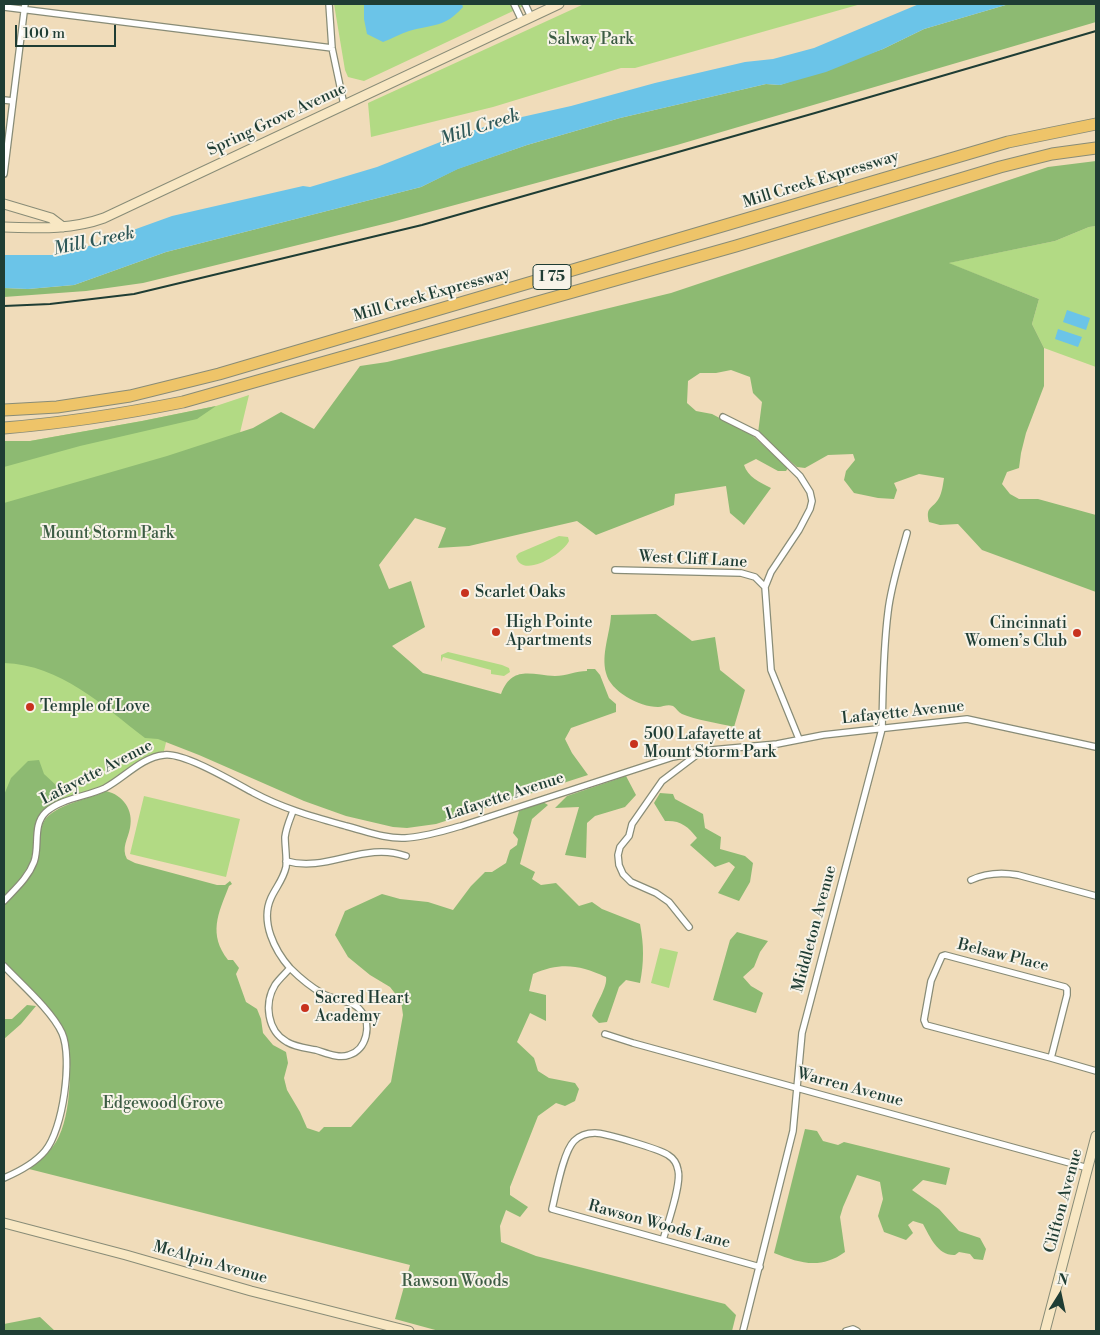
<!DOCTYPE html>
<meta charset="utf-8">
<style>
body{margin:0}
#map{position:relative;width:1100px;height:1335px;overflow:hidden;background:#f0dcba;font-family:"Libre Bodoni",serif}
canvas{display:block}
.frame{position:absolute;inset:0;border:5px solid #1f3d34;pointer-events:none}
.north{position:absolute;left:1035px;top:1270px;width:50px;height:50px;-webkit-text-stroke:4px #f7f3e8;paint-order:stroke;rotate:10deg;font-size:14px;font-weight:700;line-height:20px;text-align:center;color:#1f3d34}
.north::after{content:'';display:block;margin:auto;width:18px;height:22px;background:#1f3d34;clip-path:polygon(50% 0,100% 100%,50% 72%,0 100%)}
.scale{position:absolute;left:15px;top:25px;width:101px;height:22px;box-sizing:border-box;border:2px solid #1f3d34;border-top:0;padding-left:6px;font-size:15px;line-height:18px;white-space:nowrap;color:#1f3d34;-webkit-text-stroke:4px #f7f3e8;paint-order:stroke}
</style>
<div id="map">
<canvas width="1100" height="1335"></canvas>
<div class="frame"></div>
<div class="north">N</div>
<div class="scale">100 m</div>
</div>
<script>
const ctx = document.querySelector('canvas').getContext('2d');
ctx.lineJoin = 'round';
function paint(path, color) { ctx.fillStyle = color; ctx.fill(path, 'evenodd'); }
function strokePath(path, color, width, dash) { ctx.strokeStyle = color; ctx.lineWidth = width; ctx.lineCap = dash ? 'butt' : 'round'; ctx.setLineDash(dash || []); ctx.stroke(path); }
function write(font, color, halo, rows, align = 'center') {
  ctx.font = font + ' "Libre Bodoni",serif'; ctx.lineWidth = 4; ctx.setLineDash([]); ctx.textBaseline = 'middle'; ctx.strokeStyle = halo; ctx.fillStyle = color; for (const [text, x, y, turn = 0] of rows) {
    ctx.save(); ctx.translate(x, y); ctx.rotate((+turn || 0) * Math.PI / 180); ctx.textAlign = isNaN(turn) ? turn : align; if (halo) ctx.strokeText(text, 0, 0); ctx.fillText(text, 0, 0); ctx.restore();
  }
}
const green = new Path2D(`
 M 334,4 L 528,4 L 364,81 L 348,77 L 345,70 Z
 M 584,4 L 861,4 L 635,68 L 621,68 L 493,107 L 371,137 L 368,103 Z
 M 1096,226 L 1096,367 L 1044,348 L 1032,324 L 1039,299 L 948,263 L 1055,241 L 1089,227 Z
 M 249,395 L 163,755 L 144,762 L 108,786 L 76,798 L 44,814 L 30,870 L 4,901 L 4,441 L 30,441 L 142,421 L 216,406 Z
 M 559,536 L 568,537 L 569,541 C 563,554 521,580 516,556 L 519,553 Z
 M 448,652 L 502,665 L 509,668 L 510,672 L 504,676 L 491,674 L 491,670 L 443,657 L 441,662 L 441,655 Z
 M 144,796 L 240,819 L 226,877 L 130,854 Z
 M 660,948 L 678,952 L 669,988 L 651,983 Z`);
const forest = new Path2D(`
 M 1009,4 L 1096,4 L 1096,22 L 677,145 L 392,222 L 143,283 L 86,291 L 4,297 L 4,288 L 28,289 L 74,285 L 166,252 L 421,187 L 457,169 L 527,145 L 620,118 L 766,84 L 780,85 L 883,49 L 924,29 Z
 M 1096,161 L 1096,226 L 1089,227 L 1055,241 L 949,263 L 1039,299 L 1032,324 L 1044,348 L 1044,386 L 1026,433 L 1021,453 L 1019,468 L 1007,472 L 1002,484 L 1010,494 L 1019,499 L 1038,499 L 1096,515 L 1096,592 L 982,550 L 958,524 L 940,525 L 929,522 C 925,506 933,509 939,498 C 942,493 943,484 944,478 L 919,474 L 894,483 L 897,490 L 894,499 L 878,498 L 854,493 L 844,480 L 846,471 L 855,460 L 853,454 L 828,455 L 805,468 L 797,467 L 758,433 L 762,402 L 753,393 L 750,377 L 731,370 L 716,373 L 700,373 L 688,381 L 687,403 L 696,411 L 712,414 L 752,435 L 788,468 L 786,471 L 778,471 L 756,459 L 744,465 C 748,477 759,482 771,488 L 744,525 L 730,513 L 726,486 L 675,494 L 674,505 L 596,535 L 577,521 L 469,546 L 438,548 L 446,528 L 415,518 L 379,565 L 389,589 L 411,581 L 425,627 L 392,646 L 423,673 L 501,694 C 512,665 531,675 555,676 C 566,676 576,671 587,671 L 587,669 L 595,669 L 600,675 L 609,698 L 616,704 L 616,712 L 571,728 L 565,739 L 572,753 L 588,775 L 436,824 L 407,828 L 393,827 L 346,816 L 304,801 L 199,755 L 158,739 L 145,738 C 102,705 61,665 4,663 L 4,503 L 167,456 L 253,428 L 281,412 L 314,429 L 360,366 L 387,362 L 671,293 L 1048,167 Z
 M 216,406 L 197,419 L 80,446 L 4,467 L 4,441 L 30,441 L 142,421 Z
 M 656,614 L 692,641 L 715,637 L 720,670 L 745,690 L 734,727 C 719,723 695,720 682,714 C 678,712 676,708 673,706 C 667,704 663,707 658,707 C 639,707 610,691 606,673 C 601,654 610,634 611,615 Z
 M 39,760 L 44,774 L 57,786 L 65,800 L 42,813 L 30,863 L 20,879 L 4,896 L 4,795 L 11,778 L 28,761 Z
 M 626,776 L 636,795 L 625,807 L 595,816 L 587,823 L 586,858 L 565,855 L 579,807 L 555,808 L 567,796 Z
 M 106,791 C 123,795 134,810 130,828 C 128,839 121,848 127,859 L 135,863 L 217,885 L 225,885 L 230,881 L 232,884 L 229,886 C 218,914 208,934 228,960 L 233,960 L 239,968 L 236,974 L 246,1002 L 257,1009 L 261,1019 L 263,1033 L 273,1045 L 286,1052 L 288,1063 L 284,1078 L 287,1090 L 300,1112 L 307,1128 L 319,1132 L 324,1127 L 351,1127 L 391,1082 L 403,1015 L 401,1001 L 390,987 L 370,975 L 348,957 L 335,935 L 345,911 L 382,894 L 400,899 L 428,902 L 453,910 L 471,886 L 485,872 L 492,872 L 506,863 L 510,850 L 517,845 L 518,839 L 513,833 L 519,811 L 543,802 L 548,805 L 532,819 L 520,864 L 535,872 L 532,879 L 541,885 L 556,883 L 579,906 L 592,902 L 602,909 L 640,924 C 644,945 644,962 640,983 L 626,980 L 619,987 L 607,1022 L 599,1023 L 592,1016 C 595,1005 608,987 606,977 C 579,965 561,962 533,974 L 529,991 L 546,995 L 546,1021 L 530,1013 L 517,1042 L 534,1058 L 538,1071 L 549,1078 L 575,1083 L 579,1089 L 575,1101 L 565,1106 L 556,1103 L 538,1116 L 510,1187 L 510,1195 L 528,1207 L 520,1217 L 506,1210 L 500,1226 L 501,1242 L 536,1256 L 725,1304 L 736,1315 L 732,1331 L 439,1331 L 395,1319 L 410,1265 L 29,1169 C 40,1161 49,1153 56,1142 C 72,1117 75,1050 60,1024 C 56,1016 49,1010 43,1003 C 30,989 17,976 4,962 L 4,904 L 13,895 L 37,862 C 41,850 38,838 42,826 C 48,805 88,800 106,791 Z
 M 660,793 L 673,794 L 675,799 L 703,814 L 705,828 L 721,837 L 720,849 L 745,856 L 753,863 L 750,882 L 739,901 L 718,893 L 735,867 L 729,862 L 715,867 L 690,845 L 697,838 C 688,826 680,820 665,821 L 654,803 Z
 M 737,932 L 768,941 L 760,952 L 754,967 L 743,977 L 751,986 L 763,993 L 756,1013 L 713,1000 L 730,940 Z
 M 27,1005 L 36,1006 L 21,1024 L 4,1039 L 4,1019 L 12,1019 Z
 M 805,1129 L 817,1131 L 823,1141 L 838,1145 L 844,1142 L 950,1168 L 946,1185 L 923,1180 L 912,1190 L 939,1209 L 959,1231 L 980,1238 L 986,1249 L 983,1260 L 974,1259 L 970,1254 L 959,1252 L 955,1255 C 938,1256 930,1237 923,1224 L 913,1221 L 908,1225 L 913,1233 L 906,1240 L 884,1232 L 878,1216 L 883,1199 L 880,1182 L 857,1175 L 843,1207 L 840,1217 L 845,1252 C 820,1270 800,1263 774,1253 Z
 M 40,1317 L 55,1331 L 4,1331 L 4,1324 Z`);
const water = new Path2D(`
 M 364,4 L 462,4 L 463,7 C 444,28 434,24 409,31 C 400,34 391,39 383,42 L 367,34 L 364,19 Z
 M 919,4 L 1009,4 L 924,29 L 883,49 L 826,72 L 780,85 L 766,84 L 620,118 L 527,145 L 458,169 L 421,187 L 166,252 L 74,285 L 28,289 L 4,288 L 4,255 L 56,255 L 75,251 L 172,216 L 303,186 L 310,187 L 377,167 L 458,135 L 504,121 L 571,106 L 655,83 L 745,62 L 773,59 L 814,48 Z
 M 1067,310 L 1090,318 L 1086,330 L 1063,322 Z
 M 1058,329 L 1082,337 L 1078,347 L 1055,339 Z`);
const street = new Path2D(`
 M 329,4 L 332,48 L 344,105
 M 514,4 L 522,21
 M 525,4 L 531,17
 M 4,7 L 332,48
 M 4,100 L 13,101
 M 4,174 L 25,4
 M 723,417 L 757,434 L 800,476 L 810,492 L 812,501 L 810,509 L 799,530 L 771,572 L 765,587 L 771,670 L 799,739
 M 615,570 L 741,573 L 755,577 L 765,587
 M 286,861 C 327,873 364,841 406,856
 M 971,880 C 986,873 1001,872 1018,875 L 1096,896
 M 4,901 C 15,889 28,878 34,862 C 40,846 32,825 46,812 C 62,798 86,797 105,788 C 124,778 142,757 164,755 C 184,752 235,783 254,793 C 284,809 314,817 346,826 C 366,831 385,839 405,838 C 425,837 442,831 461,826 L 673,757 L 711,750 L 777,744 L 823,735 L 967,719 L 1096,747
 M 689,927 L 669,902 L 656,893 L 631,882 L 623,874 L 619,865 L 618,855 L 620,847 L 629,836 L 632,824 L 662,781 L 699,753
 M 945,955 L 1065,987 L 1067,989 L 1067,995 L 1051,1058 L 926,1025 L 924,1020 L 931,981 L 942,956 Z
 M 4,966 C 21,984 52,1011 62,1033 C 73,1058 63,1130 45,1151 C 35,1163 18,1172 4,1178
 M 290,968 C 300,978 311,987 323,994 C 334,1000 353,1000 361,1011 C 372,1024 367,1050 349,1055 C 339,1059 326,1053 316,1050 C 306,1048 295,1047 287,1042 C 267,1031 264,1003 275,985 C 279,979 285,974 290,968 Z
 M 290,968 C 275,951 260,922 271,898 C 276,887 283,880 286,867 C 287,857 285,847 285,837 C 286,828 290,819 293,811
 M 605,1034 L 633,1043 L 1088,1168
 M 1051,1058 L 1096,1071
 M 663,1240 C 667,1225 682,1184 678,1170 C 677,1164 673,1158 668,1155 C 659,1149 605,1133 595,1133 C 587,1133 579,1136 574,1141 C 563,1152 556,1193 552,1209 L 760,1267
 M 743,1331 L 793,1131 L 802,1033 L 882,729 C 883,690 883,651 888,612 C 891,585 900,559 907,533
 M 846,1331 L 853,1329 L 857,1331`);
const secondary = new Path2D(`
 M 4,204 L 51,218 L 63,227
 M 4,227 C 38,228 71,230 104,218 L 559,4
 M 4,1223 L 126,1255 L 251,1291 L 409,1331
 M 1045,1331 L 1096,1136`);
const highway = new Path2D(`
 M 4,410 L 57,407 L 130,396 L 219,374 L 1008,142 L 1096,124
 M 4,428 C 65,423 123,414 183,402 L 736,246 L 1000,167 L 1052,154 L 1096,148`);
const rail = new Path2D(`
 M 4,306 L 50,304 L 134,294 L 422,225 L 815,113 L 1096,31`);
const markers = [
 [465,593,5,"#c8321e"],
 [496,632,5,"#c8321e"],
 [1077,633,5,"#c8321e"],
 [30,707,5,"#c8321e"],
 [634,744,5,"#c8321e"],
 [305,1008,5,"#c8321e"]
];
const shields = [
 [552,277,38]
];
const shieldNames = [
 ["I 75",552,277]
];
const parkNames = [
 ["Salway Park",591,40],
 ["Mount Storm Park",108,534],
 ["Edgewood Grove",163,1104],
 ["Rawson Woods",455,1282]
];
const streetNames = [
 ["Spring Grove Avenue",277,120,-25],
 ["Mill Creek Expressway",821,180,-17],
 ["Mill Creek Expressway",432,295,-16],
 ["West Cliff Lane",693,560,3],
 ["Lafayette Avenue",903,713,-6],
 ["Lafayette Avenue",97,773,-27],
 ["Lafayette Avenue",505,797,-18],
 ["Middleton Avenue",815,929,-75],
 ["Belsaw Place",1003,956,14],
 ["Warren Avenue",850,1088,15],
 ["Clifton Avenue",1064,1201,-75],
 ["Rawson Woods Lane",659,1225,15],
 ["McAlpin Avenue",210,1263,16]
];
const poiNames = [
 ["Scarlet Oaks",475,593],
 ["High Pointe",506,623],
 ["Apartments",506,641],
 ["Cincinnati",1067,624,"right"],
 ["Women’s Club",1067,642,"right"],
 ["Temple of Love",40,707],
 ["500 Lafayette at",644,735],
 ["Mount Storm Park",644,753],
 ["Sacred Heart",315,999],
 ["Academy",315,1017]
];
const waterNames = [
 ["Mill Creek",480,128,-18],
 ["Mill Creek",94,242,-12]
];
paint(green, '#b2da84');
paint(forest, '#8dba72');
paint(water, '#6bc4e8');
strokePath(street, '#888c77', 8);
strokePath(secondary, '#888c77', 11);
strokePath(highway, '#888c77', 13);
strokePath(street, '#fff', 5.5);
strokePath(secondary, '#f8e7c3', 9);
strokePath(highway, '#eec469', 11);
strokePath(rail, '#1f3d34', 2);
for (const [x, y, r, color] of markers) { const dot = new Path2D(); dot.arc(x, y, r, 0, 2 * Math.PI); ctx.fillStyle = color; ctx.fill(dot); strokePath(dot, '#f7f3e8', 2); }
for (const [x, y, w] of shields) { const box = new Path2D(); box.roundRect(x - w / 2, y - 12.5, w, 25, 4); ctx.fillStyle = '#f7f3e8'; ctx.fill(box); strokePath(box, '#1f3d34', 1); }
write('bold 15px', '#1f3d34', null, shieldNames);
write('16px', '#3c5c44', '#f7f3e8', parkNames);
write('16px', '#1f3d34', '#f7f3e8', streetNames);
write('16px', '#1f3d34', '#f7f3e8', poiNames, 'left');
write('italic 18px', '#2e5858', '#f7f3e8', waterNames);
</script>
